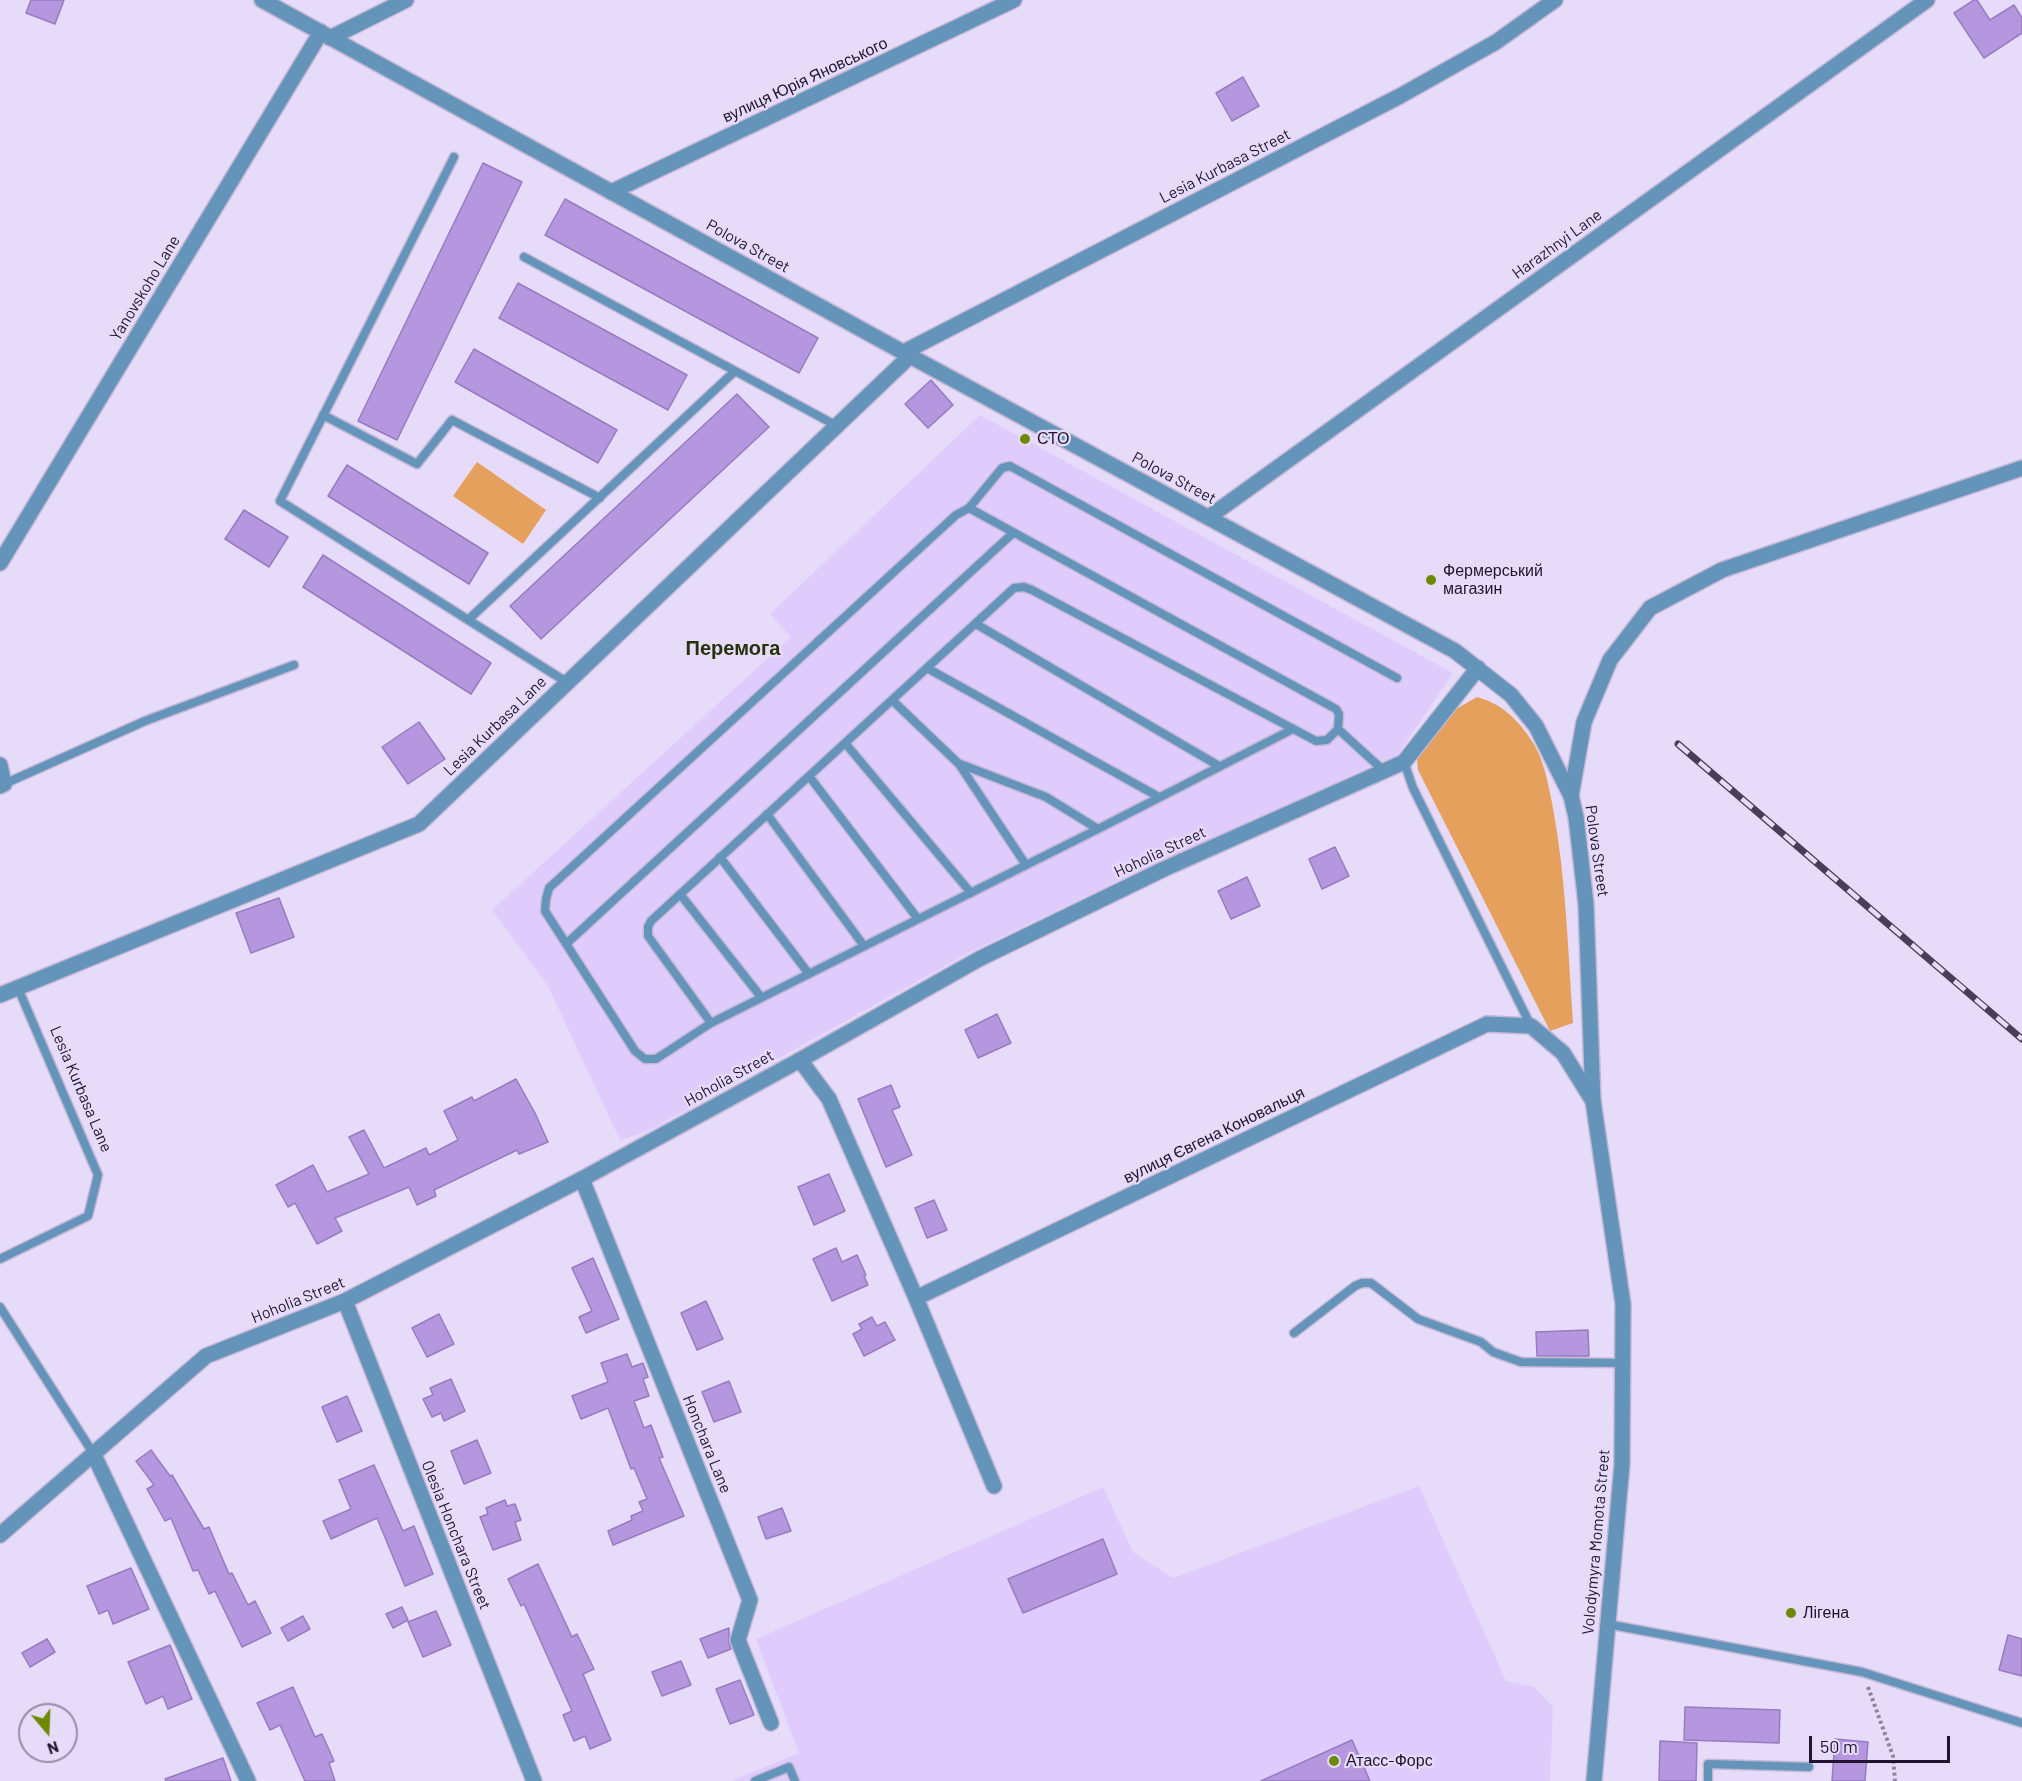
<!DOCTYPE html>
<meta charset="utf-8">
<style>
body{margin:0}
#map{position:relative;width:2022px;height:1781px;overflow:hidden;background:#e6dbf9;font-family:Barlow,sans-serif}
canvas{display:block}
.north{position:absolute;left:18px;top:1703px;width:60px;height:60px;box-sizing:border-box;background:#e6dbf9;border:2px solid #978ba9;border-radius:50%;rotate:161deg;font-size:16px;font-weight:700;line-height:24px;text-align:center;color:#201430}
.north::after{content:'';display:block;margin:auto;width:21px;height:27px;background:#6d8900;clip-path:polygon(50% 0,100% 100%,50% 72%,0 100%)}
.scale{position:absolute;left:1809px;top:1736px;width:141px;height:27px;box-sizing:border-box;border:3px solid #201430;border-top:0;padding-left:8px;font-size:18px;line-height:21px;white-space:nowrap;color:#201430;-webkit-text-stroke:4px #e6dbf9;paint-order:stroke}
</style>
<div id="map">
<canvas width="2022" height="1781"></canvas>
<div class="north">N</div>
<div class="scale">50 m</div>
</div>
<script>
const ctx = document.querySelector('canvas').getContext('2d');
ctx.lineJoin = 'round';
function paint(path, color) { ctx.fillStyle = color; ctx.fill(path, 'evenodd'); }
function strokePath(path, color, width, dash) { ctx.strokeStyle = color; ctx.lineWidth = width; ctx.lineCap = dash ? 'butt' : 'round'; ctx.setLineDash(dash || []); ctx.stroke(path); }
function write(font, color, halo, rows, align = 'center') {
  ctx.font = font + ' Barlow,sans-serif'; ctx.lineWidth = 4.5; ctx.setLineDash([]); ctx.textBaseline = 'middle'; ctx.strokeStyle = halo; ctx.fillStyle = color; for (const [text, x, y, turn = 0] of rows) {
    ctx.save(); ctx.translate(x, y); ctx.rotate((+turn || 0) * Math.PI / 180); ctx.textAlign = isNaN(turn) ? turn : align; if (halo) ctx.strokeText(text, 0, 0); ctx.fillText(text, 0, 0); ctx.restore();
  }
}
const built = new Path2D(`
 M 980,415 L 1453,673 L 1398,754 L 1158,862 L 972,951 L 646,1132 L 620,1140 L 548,986 L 492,910 L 791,637 L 770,614 Z
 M 1419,1486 L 1506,1681 L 1534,1687 L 1553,1707 L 1550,1781 L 731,1781 L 799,1753 L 756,1639 L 1103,1487 L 1133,1552 L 1173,1578 Z`);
const green = new Path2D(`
 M 477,462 L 546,510 L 523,544 L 453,496 Z
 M 1477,697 C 1504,704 1521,723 1535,746 C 1545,764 1549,788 1553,808 C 1566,878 1568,951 1573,1023 L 1550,1031 L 1418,770 L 1417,758 L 1456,709 Z`);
const building = new Path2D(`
 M 31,0 L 64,0 L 55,24 L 26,13 Z
 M 1974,0 L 1977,0 L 1990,20 L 2014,5 L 2022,18 L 2022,33 L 1984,58 L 1954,13 Z
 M 1243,77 L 1259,106 L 1232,121 L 1216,93 Z
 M 483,163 L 522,182 L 397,440 L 358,421 Z
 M 565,199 L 818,338 L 799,373 L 545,235 Z
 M 518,283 L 687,375 L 668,410 L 499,318 Z
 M 474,349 L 617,430 L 598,463 L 455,382 Z
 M 931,380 L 953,405 L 928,428 L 905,404 Z
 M 737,394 L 769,427 L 541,639 L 510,606 Z
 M 347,465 L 488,553 L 469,584 L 328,496 Z
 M 244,510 L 288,537 L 269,567 L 225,539 Z
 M 323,555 L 491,663 L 471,694 L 303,587 Z
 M 419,722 L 445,759 L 408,784 L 382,747 Z
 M 1335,847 L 1349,876 L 1322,889 L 1309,859 Z
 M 1247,877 L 1260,906 L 1231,919 L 1218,891 Z
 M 279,898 L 294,937 L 251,953 L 236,913 Z
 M 997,1014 L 1011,1043 L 978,1058 L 965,1030 Z
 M 516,1079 L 535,1113 L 548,1142 L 519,1154 L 517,1150 L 434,1190 L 436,1196 L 417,1205 L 409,1187 L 335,1218 L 342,1231 L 317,1244 L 295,1203 L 288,1207 L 276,1185 L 313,1165 L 327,1192 L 369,1174 L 349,1137 L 364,1130 L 384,1168 L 426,1148 L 429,1155 L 458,1140 L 444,1111 L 472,1097 L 474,1101 Z
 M 891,1085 L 900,1107 L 892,1110 L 912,1155 L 886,1167 L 858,1099 Z
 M 829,1174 L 845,1211 L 814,1225 L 798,1187 Z
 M 934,1200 L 947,1230 L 927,1238 L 915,1208 Z
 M 836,1248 L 842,1262 L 857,1255 L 866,1275 L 864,1276 L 868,1285 L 832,1301 L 813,1259 Z
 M 593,1258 L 619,1319 L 586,1333 L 579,1317 L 592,1311 L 572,1268 Z
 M 706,1301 L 723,1339 L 697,1350 L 681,1313 Z
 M 439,1314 L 454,1344 L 427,1357 L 412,1328 Z
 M 872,1317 L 877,1326 L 885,1322 L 895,1340 L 864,1356 L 853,1334 L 862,1329 L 859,1324 Z
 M 1588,1330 L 1589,1356 L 1537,1356 L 1536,1332 Z
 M 627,1354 L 632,1367 L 643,1363 L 648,1377 L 643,1379 L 649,1396 L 634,1401 L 644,1428 L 651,1425 L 663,1457 L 659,1458 L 684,1516 L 613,1545 L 608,1531 L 632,1520 L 631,1516 L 643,1511 L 639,1502 L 647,1499 L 634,1468 L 631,1469 L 608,1408 L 581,1419 L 572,1396 L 608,1382 L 601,1363 Z
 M 451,1379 L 465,1411 L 444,1421 L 441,1413 L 432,1417 L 423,1399 L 433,1395 L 430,1388 Z
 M 729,1381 L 741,1412 L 714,1422 L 702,1392 Z
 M 347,1396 L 362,1431 L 337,1442 L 322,1407 Z
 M 477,1440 L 491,1473 L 464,1484 L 451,1451 Z
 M 151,1450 L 170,1476 L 172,1475 L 204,1529 L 209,1527 L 229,1574 L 232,1573 L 248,1605 L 255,1601 L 271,1633 L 242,1647 L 215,1591 L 209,1594 L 198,1570 L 193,1571 L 171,1518 L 165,1521 L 147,1489 L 154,1485 L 136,1461 Z
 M 374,1465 L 403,1531 L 414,1526 L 433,1574 L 405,1586 L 377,1518 L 331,1539 L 323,1521 L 351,1509 L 339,1480 Z
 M 505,1500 L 507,1506 L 515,1504 L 521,1520 L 515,1522 L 521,1540 L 493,1550 L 480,1517 L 488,1514 L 486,1508 Z
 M 782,1508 L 791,1531 L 766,1539 L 758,1517 Z
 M 1103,1539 L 1117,1574 L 1023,1613 L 1008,1579 Z
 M 538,1564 L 572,1637 L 577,1634 L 594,1669 L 583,1674 L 611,1740 L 590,1749 L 585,1736 L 574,1741 L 563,1715 L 572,1711 L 524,1604 L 521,1606 L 508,1579 Z
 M 131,1568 L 149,1609 L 113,1624 L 108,1610 L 99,1614 L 87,1586 Z
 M 402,1607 L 408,1620 L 393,1628 L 386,1614 Z
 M 436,1611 L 451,1645 L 423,1657 L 408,1622 Z
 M 303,1616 L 310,1629 L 288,1641 L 281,1628 Z
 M 729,1628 L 729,1643 L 731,1649 L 708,1658 L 700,1639 Z
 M 2008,1635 L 2022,1639 L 2022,1676 L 1999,1670 Z
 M 47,1639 L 55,1652 L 30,1667 L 22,1653 Z
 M 170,1645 L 192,1699 L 168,1709 L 163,1696 L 146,1704 L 128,1662 Z
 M 681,1661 L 691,1685 L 662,1696 L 652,1672 Z
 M 740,1680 L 754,1715 L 730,1724 L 716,1689 Z
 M 293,1687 L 315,1737 L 322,1734 L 334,1761 L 329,1763 L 335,1781 L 305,1781 L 280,1725 L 270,1730 L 257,1703 Z
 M 1685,1707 L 1780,1710 L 1779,1743 L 1684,1740 Z
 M 1835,1739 L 1868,1742 L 1865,1781 L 1832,1781 Z
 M 1352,1740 L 1370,1781 L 1261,1781 Z
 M 1660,1741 L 1697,1743 L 1696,1781 L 1659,1781 Z
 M 223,1758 L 231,1781 L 166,1781 L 165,1779 Z`);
const path = new Path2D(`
 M 1868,1687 L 1893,1756 L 1895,1781`);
const service = new Path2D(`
 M 454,157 L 280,501 L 568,683
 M 524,257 L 837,426
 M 323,415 L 417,464 L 452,420 L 600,498
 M 969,508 L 1002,468 L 1010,466 L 1397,678
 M 468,620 L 735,371
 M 976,624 L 1219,766
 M 927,668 L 1159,797
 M 892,700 L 959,764 L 1026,865
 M 1293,729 L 1098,829 L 711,1023 L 656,1059 L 645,1059 L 635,1051 L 545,911 L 546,899 L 549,888 L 956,515 L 969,508 L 1336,709 L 1339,714 L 1338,729
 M 845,743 L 971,893
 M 1404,762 L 1413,788 L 1531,1026
 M 960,764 L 1046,797 L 1098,829
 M 809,776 L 918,919
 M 4,784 L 145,721 L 294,665
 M 767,814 L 864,946
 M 720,857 L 809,974
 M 680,894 L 761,997
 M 566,944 L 1013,533
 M 711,1023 L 648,936 L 648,927 L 651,921 L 1014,588 L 1024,587 L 1032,590 L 1316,741 L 1327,740 L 1338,729 L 1384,771
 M 0,1259 L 88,1216 L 98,1175 L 18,988
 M 0,1307 L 93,1453
 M 1294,1333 L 1355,1286 L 1362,1283 L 1371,1283 L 1418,1319 L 1481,1342 L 1493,1352 L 1521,1362 L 1622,1363
 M 1607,1624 L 1862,1672 L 2022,1723
 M 755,1781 L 789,1767 L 795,1781
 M 1708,1781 L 1708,1764 L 1809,1767`);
const minor = new Path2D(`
 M 330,38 L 406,0
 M 611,192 L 1014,0
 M 904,352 L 1400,96 L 1496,42 L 1555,0
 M 1209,517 L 1927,0
 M 0,563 L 321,32
 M 0,765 L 4,784 L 0,786
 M 1571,796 L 1584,722 L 1610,660 L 1650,608 L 1722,570 L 2022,468
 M 0,995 L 419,824 L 910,356
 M 800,1060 L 829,1099 L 916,1298 L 994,1486
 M 582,1179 L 750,1600 L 738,1640 L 771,1723
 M 916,1298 L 1487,1024 L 1531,1026 L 1563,1053 L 1593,1101
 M 345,1301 L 534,1781
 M 93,1453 L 248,1781`);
const tertiary = new Path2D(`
 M 262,0 L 910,356 L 1455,651 L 1511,695 L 1536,726 L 1571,796 L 1576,817 L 1586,904 L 1593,1101 L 1623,1304 L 1622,1464 L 1594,1781
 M 0,1535 L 206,1356 L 345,1301 L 582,1179 L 800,1060 L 979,959 L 1164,869 L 1404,762 L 1478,668`);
const rail = new Path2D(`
 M 1678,744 L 2022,1039`);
const markers = [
 [1025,439,6,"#6d8900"],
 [1431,580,6,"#6d8900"],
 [1791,1613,6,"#6d8900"],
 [1334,1761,6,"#6d8900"]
];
const streetNames = [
 ["вулиця Юрія Яновського",805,80,-25],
 ["Lesia Kurbasa Street",1225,166,-27],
 ["Harazhnyi Lane",1557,244,-36],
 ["Polova Street",748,246,29],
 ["Yanovskoho Lane",145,288,-59],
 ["Polova Street",1174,478,28],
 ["Lesia Kurbasa Lane",495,726,-44],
 ["Polova Street",1597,851,82],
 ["Hoholia Street",1160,852,-25],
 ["Hoholia Street",729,1078,-29],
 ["Lesia Kurbasa Lane",81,1089,67],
 ["вулиця Євгена Коновальця",1214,1135,-26],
 ["Hoholia Street",298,1300,-22],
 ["Honchara Lane",707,1444,68],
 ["Olesia Honchara Street",456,1535,68],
 ["Volodymyra Momota Street",1596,1542,-85]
];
const poiNames = [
 ["СТО",1037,439],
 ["Фермерський",1443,571],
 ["магазин",1443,589],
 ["Лігена",1803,1613],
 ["Атасс-Форс",1346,1761]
];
const quarterNames = [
 ["Перемога",733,648]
];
paint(built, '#dfccfd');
paint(green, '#e6a05d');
paint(building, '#b497de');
strokePath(building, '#987bc0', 1.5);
strokePath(service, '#c2b7d5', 11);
strokePath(minor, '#c2b7d5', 18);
strokePath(tertiary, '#c2b7d5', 18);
strokePath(path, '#8d829f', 4, [3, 3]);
strokePath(service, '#6594ba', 8);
strokePath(minor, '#6594ba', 15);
strokePath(tertiary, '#6594ba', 15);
strokePath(rail, '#493e5a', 7);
strokePath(rail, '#e6dbf9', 4.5, [14]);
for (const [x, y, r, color] of markers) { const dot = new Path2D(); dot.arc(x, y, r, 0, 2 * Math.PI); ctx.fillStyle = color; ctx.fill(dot); strokePath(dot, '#e6dbf9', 2); }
write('16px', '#201430', '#e6dbf9', streetNames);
write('16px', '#201430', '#e6dbf9', poiNames, 'left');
write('bold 20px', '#27310b', '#e6dbf9', quarterNames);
</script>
